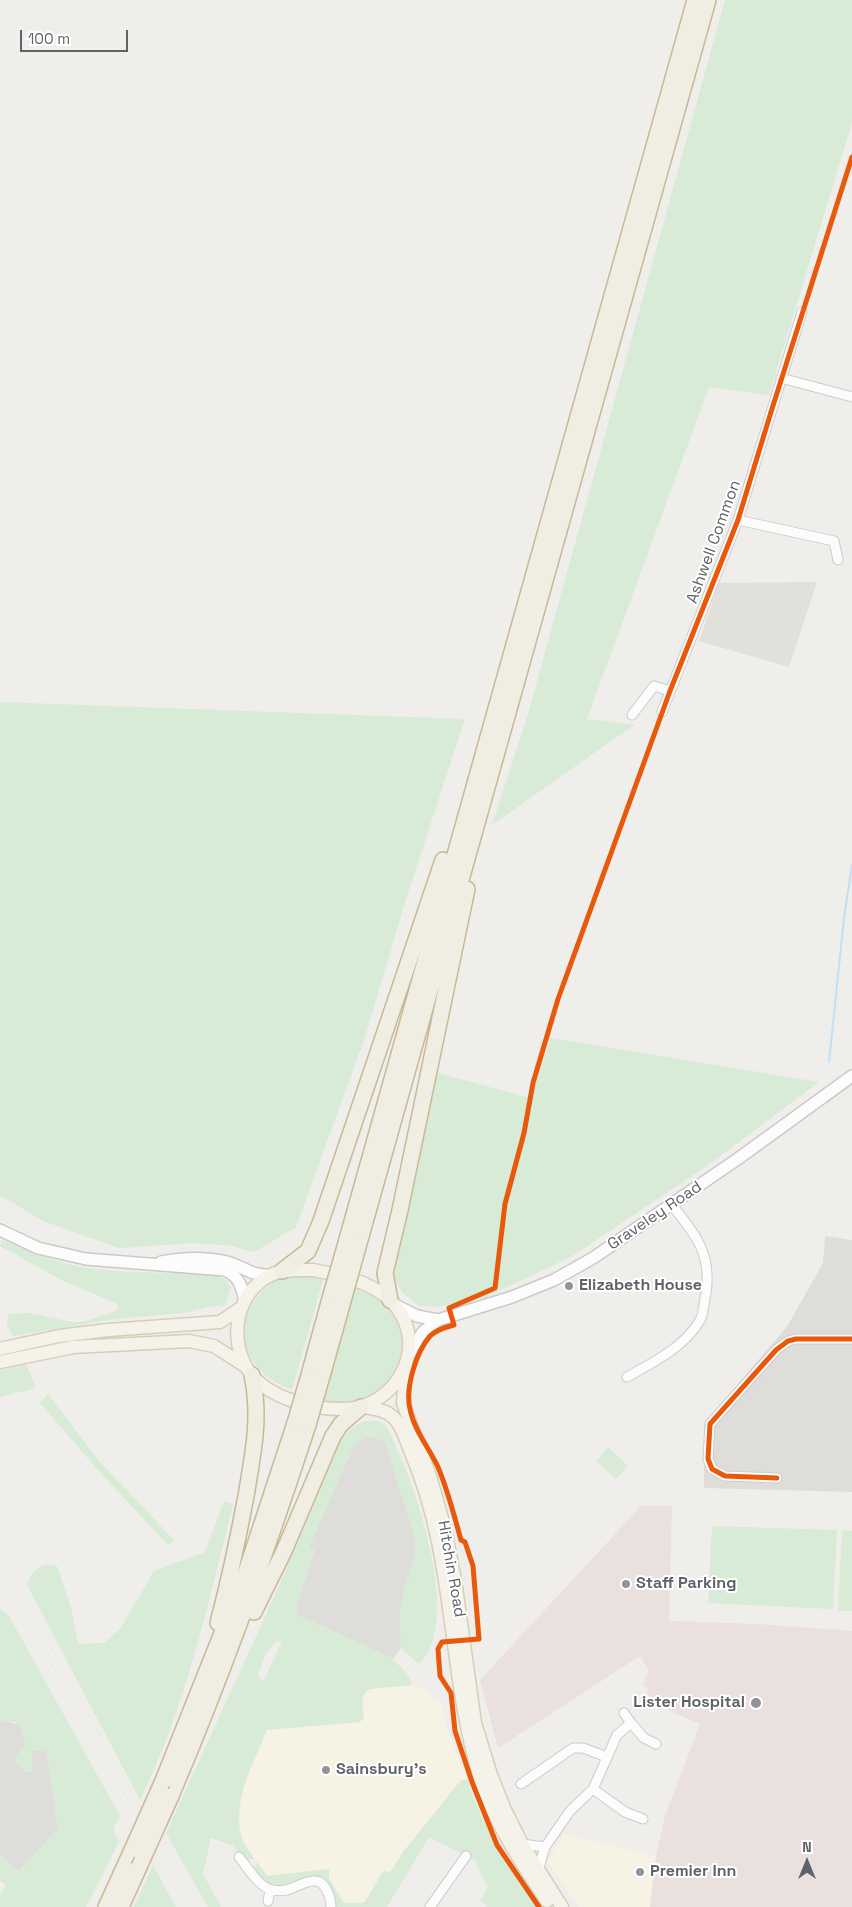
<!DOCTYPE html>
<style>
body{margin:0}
#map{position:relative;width:852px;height:1907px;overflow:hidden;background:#efeeea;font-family:"Space Grotesk",sans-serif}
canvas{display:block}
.north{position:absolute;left:782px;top:1837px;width:50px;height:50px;-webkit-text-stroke:4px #fff;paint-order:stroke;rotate:0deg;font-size:14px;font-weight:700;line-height:20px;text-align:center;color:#5f6368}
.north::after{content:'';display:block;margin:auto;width:18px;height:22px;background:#5f6368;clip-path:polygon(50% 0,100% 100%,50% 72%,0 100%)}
.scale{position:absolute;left:20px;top:30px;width:108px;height:22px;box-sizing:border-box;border:2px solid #5f6368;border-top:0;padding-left:6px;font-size:15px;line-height:18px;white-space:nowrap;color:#5f6368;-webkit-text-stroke:4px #fff;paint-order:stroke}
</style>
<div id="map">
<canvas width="852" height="1907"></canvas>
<div class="north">N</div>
<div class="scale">100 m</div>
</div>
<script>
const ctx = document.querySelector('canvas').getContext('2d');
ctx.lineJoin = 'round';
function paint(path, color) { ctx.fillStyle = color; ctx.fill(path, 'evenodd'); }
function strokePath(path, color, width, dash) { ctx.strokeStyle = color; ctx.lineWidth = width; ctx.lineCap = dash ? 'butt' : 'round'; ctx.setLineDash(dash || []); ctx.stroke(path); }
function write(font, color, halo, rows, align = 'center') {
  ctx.font = font + ' "Space Grotesk",sans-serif'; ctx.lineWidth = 4; ctx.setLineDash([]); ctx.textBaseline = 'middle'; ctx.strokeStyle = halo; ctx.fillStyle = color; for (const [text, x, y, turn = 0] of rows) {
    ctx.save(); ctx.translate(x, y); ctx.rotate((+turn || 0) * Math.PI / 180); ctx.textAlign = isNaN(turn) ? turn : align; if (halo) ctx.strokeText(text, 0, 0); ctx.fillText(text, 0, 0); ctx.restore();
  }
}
const commercial = new Path2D(`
 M 412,1685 L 424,1689 L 435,1702 L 441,1702 L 447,1729 L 467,1780 L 461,1781 L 403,1852 L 390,1873 L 383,1870 L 364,1903 L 344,1903 L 329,1878 L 328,1869 L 267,1876 L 243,1841 L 239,1818 L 245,1780 L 267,1730 L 288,1727 L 362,1703 L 365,1692 L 370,1689 Z
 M 563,1834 L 656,1856 L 650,1907 L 579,1907 L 548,1862 Z`);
const industrial = new Path2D(`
 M 825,1236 L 852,1240 L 852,1492 L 704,1488 L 704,1424 L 788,1325 L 823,1263 Z
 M 375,1436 L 385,1442 L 415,1537 L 415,1557 L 400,1610 L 401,1648 L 393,1659 L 296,1614 L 299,1596 L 314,1551 L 309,1547 L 337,1481 L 355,1444 L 365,1437 Z
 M 6,1721 L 20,1725 L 25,1744 L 25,1772 L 32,1772 L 32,1751 L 47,1751 L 58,1829 L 19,1871 L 0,1855 L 0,1722 Z`);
const education = new Path2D(`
 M 817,582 L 789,667 L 699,641 L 719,583 Z`);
const medical = new Path2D(`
 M 641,1506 L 672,1506 L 669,1621 L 758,1624 L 852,1631 L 852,1907 L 650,1907 L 656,1856 L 665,1816 L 700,1724 L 668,1710 L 647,1694 L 648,1688 L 643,1686 L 649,1670 L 640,1656 L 498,1748 L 480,1680 Z`);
const green = new Path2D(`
 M 725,0 L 852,0 L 852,123 L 769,395 L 709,387 L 587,719 L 634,725 L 492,825 L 528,714 Z
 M 0,702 L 465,719 L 408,893 L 364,1040 L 296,1227 L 254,1252 L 232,1246 L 195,1243 L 119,1248 L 43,1221 L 0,1195 Z
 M 551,1038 L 819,1082 L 711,1163 L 571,1257 L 484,1298 L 436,1307 L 419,1306 L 403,1293 L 393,1277 L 437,1073 L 531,1098 Z
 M 2,1240 C 32,1252 61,1265 93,1269 C 134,1274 175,1271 216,1275 L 226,1280 L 231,1287 L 225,1306 L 212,1306 L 183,1313 L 115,1319 L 13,1336 L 7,1325 L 8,1314 L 29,1313 L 72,1322 L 84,1322 L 118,1310 L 118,1304 L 61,1280 L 0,1246 Z
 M 287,1275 L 324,1276 L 292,1390 C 281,1385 269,1380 260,1370 C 227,1335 248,1292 287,1275 Z
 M 353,1285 C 363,1289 375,1293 383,1301 C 432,1349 385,1417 321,1399 Z
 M 26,1364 L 36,1388 L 0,1397 L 0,1370 Z
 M 48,1394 L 99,1461 L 174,1540 L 168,1545 L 98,1470 L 40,1403 Z
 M 365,1421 L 378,1421 L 385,1425 C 412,1470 465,1623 419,1664 L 401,1648 L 400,1610 L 405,1586 L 415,1557 L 415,1537 L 385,1442 C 372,1435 367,1436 355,1444 L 309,1547 L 314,1550 L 299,1596 L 296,1614 L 393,1659 L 408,1675 L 412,1685 L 370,1689 C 359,1696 363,1707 364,1718 L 360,1722 L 267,1730 C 254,1763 229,1804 243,1841 C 248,1853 260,1865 267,1876 L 329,1869 L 329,1878 L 344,1903 L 364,1903 L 384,1870 L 390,1873 L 403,1852 L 461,1780 L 467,1780 C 482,1826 510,1867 537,1907 L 487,1907 L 480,1900 L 488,1888 L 475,1861 L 429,1837 L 387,1907 L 334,1907 L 322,1881 L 293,1883 L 283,1887 L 268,1886 L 253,1870 L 257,1863 L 254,1859 L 245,1860 L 232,1845 L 211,1838 L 203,1874 L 221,1907 L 208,1907 L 166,1833 L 274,1597 L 339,1443 L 352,1427 ZM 277,1641 L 282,1641 L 263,1682 L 258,1675 L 266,1653 Z
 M 608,1447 L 628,1466 L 616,1479 L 596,1461 Z
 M 224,1501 L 233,1504 C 208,1604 186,1707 140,1800 L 27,1585 C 31,1571 41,1561 57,1566 L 72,1611 L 78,1644 L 104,1643 L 121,1628 L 154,1571 L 205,1552 Z
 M 712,1526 L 837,1530 L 833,1609 L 708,1603 Z
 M 842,1530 L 852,1531 L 852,1611 L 838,1611 Z
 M 0,1609 L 9,1616 L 120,1816 L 113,1828 L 119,1842 L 86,1907 L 0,1907 L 0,1895 L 6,1885 L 0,1881 L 0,1855 L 19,1871 L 58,1829 L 47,1751 L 32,1751 L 32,1772 L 25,1772 L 13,1760 L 25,1744 L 20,1725 L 12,1721 L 0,1722 Z
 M 153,1865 L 176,1907 L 134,1907 Z`);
const stream = new Path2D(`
 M 829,1062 L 844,918 L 852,865`);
const street = new Path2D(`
 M 781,378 L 852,397
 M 738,520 L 834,541 L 838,560
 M 662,712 L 738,520 L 802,312
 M 632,715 L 654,686 L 670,691
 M 627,1377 C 652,1363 683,1348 699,1322 C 704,1315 704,1301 706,1293 C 712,1253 695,1234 671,1204
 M 777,1478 L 725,1476 L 712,1469 L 708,1459 L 710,1424 L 776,1350 L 788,1341 L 796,1339 L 852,1339
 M 631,1723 L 644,1738 L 656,1744
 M 521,1784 L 573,1748 L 583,1748 L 607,1757
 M 593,1789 L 625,1812 L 643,1819
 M 522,1844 L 545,1847
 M 239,1857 C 248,1868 258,1886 272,1890 C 290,1894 299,1882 313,1881 C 325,1879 331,1898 331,1907
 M 538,1871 L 545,1847 L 570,1811 L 593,1789 L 617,1735 L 631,1723 L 624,1713
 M 268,1901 L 270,1890
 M 430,1907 L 466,1856`);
const secondary = new Path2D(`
 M 0,1230 L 38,1248 L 86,1259 L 225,1270 C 239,1276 242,1287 245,1301
 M 161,1262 C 181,1258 206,1257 227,1262 C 242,1266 254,1277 271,1275
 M 395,1305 L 417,1316 L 438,1320
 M 408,1356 L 423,1332 L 438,1320 L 512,1297 L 554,1280 L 593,1258 L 739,1158 L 852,1076`);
const primary = new Path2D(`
 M 313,1270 C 340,1275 370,1281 390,1300 C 433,1342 398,1410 341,1409 C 315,1409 283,1401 262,1385 C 226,1358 229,1293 273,1274 C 285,1269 300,1270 313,1270 Z
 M 0,1349 L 59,1336 L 108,1330 L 220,1322 L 241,1308
 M 0,1362 L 73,1347 L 189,1341 L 214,1346 L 245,1366
 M 406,1365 L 403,1403 L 429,1473 L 445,1529 L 455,1580 L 475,1723 L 491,1775 L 505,1810 L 522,1844 L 562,1907
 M 364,1407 C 376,1409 387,1410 395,1419 C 403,1428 407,1443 411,1453 C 456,1556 447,1672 480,1778 C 494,1822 521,1863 547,1901`);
const highway = new Path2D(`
 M 346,1243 L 695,0
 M 358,1247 L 708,0
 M 282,1271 L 308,1251 L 321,1221 L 443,860
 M 390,1300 L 385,1273 L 400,1210 L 467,889
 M 309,1375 L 331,1295
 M 322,1376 L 343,1301
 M 254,1612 L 284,1551 L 333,1436 L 341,1424 L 361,1407
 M 218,1623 C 229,1581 238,1539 246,1496 C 253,1453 261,1418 252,1375
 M 162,1783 L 244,1578 L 295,1423
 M 171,1796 C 223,1674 267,1551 308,1425
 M 106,1907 L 132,1850
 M 121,1907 L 139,1867`);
const rail = new Path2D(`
 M 0,1557 L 197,1907
 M 0,1573 L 188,1907`);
const highwayBridge = new Path2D(`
 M 331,1295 L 346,1243
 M 343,1301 L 358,1247
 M 295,1423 L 309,1375
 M 308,1425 L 322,1376
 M 132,1850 L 162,1783
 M 139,1867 L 171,1796`);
const cycleway = new Path2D(`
 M 777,1478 L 725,1476 L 712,1469 L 708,1459 L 710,1424 L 776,1350 L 788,1341 L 796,1339 L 852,1339
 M 539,1907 L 497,1845 L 472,1782 L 455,1731 L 451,1693 L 440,1676 L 438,1649 L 442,1642 L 479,1639 L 473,1566 L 465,1542 L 461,1540 C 454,1515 448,1491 438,1467 C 429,1448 414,1430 410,1409 C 405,1388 416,1352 430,1336 C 436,1330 446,1327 454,1325 L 449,1308 L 495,1288 L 505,1204 L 524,1133 L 533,1083 L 558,999 L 670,691 L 738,520 L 771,412 L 852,157`);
const markers = [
 [569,1286,5,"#919496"],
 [626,1584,5,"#919496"],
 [756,1703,6,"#919496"],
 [326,1770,5,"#919496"],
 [640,1872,5,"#919496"]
];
const streetNames = [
 ["Ashwell Common",714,542,-70],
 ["Graveley Road",655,1216,-34],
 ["Hitchin Road",451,1569,80]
];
const poiNames = [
 ["Elizabeth House",579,1286],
 ["Staff Parking",636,1584],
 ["Lister Hospital",745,1703,"right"],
 ["Sainsbury's",336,1770],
 ["Premier Inn",650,1872]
];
paint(commercial, '#f7f3e4');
paint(industrial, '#dfddda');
paint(education, '#e2e0da');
paint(medical, '#eae0de');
paint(green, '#d8ebd6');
strokePath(stream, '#bfe0f9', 2);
strokePath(street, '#cbcccc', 11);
strokePath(secondary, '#cacacb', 14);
strokePath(primary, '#d7ceb8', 15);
strokePath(highway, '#c8b996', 18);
strokePath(street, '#fdfcfc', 9);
strokePath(secondary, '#fdfcfc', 11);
strokePath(primary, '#f4f2e9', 12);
strokePath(highway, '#f0ede3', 15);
strokePath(rail, '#e4e4e4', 2, [1, 6]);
strokePath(highwayBridge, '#c8b996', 18, []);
strokePath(highwayBridge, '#f0ede3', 15);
strokePath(cycleway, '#e8590c', 5);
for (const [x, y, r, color] of markers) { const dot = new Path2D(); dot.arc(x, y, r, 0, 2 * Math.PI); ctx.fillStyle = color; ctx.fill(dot); strokePath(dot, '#fff', 2); }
write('16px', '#5f6368', '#fff', streetNames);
write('bold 16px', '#5f6368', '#fff', poiNames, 'left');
</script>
